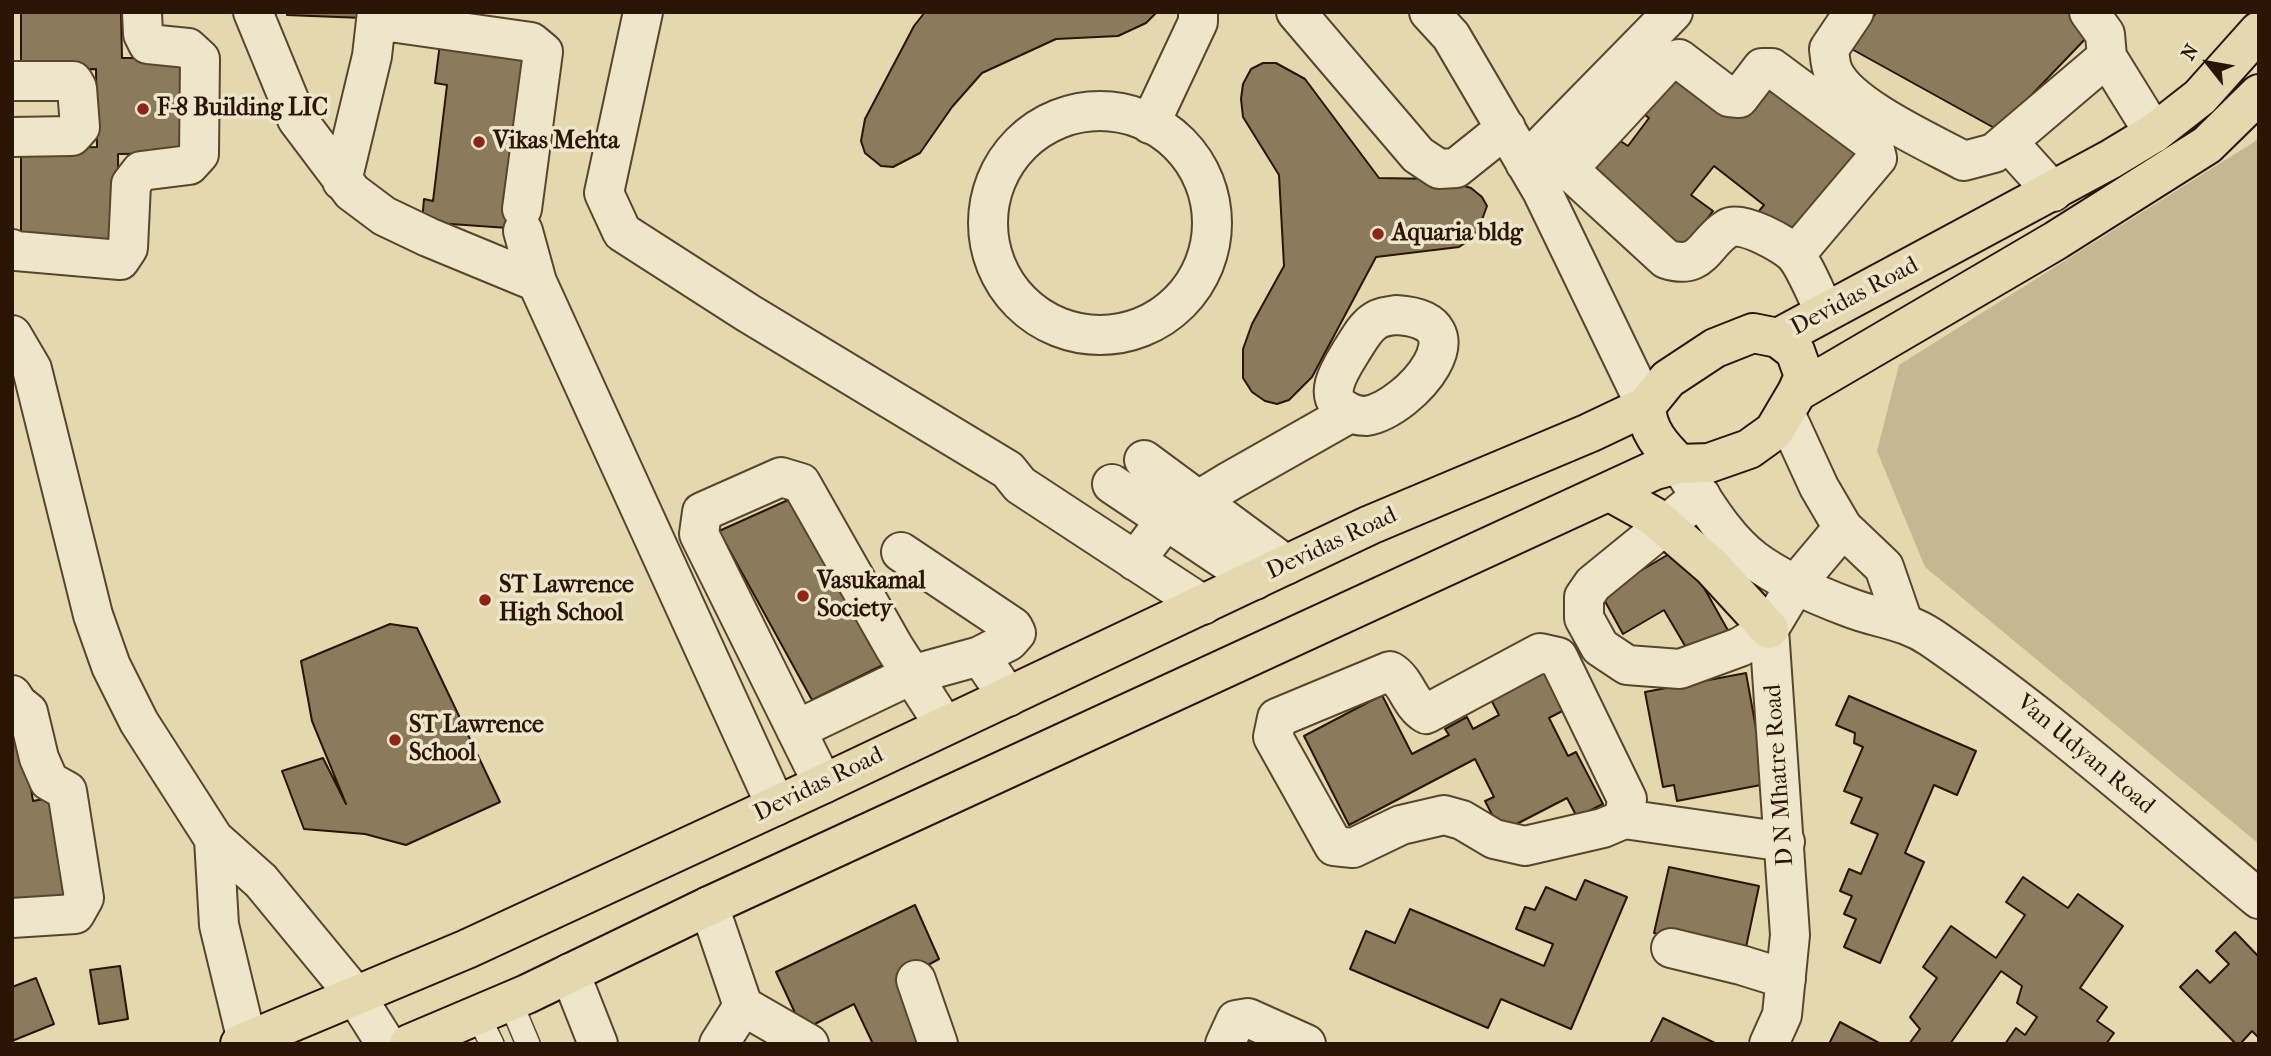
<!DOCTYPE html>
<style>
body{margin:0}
#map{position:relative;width:2271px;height:1056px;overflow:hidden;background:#e4d8ae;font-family:"IM FELL French Canon",serif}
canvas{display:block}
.frame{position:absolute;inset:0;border:14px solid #2b1404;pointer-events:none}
.north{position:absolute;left:2173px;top:28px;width:70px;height:70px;-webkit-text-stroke:5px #ede6ca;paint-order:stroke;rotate:301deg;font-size:19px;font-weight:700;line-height:28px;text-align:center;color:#2b1404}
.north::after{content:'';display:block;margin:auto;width:24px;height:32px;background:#2b1404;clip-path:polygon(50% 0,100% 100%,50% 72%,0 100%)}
</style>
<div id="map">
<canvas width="2271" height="1056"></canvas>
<div class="frame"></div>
<div class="north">N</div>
</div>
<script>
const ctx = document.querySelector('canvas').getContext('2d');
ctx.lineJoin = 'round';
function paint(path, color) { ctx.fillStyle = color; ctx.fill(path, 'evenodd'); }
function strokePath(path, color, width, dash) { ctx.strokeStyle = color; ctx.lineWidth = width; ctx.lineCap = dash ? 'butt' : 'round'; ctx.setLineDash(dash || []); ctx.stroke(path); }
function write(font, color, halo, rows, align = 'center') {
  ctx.font = font + ' "IM FELL French Canon",serif'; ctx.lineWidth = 7; ctx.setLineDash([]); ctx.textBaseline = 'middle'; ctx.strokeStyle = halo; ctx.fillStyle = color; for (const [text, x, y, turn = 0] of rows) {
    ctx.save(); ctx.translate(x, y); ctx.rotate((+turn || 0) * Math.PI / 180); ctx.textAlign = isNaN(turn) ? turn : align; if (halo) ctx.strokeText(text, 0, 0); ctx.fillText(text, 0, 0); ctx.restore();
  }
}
const green = new Path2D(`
 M 2259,137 L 2259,844 L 1925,567 L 1877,451 L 1899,365 L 2254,142 Z`);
const building = new Path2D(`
 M 21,12 L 121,12 L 122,58 L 189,58 L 189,153 L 118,154 L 119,243 L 21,244 L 21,149 L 97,147 L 96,69 L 21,70 Z
 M 287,12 L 364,12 L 363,18 L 287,15 Z
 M 925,12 L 1157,12 L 1146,23 L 1118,36 L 1056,39 L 982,73 L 952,107 L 920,153 L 893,167 L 881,166 L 865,153 L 861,141 L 865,119 L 914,26 Z
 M 1877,12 L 2071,12 L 2089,35 L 1998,130 L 1848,47 Z
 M 440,43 L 529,53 L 508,228 L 422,222 L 424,199 L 433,201 L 447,85 L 435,83 Z
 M 1263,63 L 1276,63 L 1305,79 L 1379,178 L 1435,179 L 1455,183 L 1471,188 L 1482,197 L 1487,206 L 1479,228 L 1471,239 L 1459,247 L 1376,257 L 1312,377 L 1289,400 L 1277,404 L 1265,401 L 1252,392 L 1243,378 L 1243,349 L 1252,324 L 1284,266 L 1279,175 L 1243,117 L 1241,99 L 1243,84 L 1251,69 Z
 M 1675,68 L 1737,116 L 1770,74 L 1866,148 L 1799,242 L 1759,211 L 1764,205 L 1714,166 L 1691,195 L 1713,211 L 1680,254 L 1588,169 L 1613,136 L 1628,146 L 1649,118 L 1641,112 Z
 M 797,496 L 889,662 L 812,700 L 719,531 Z
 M 1681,547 L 1730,634 L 1691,656 L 1664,610 L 1623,634 L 1601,594 Z
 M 390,624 L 417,628 L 500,802 L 406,845 L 365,834 L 304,829 L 282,771 L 323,758 L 346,804 L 312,721 L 301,661 Z
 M 1544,660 L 1568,708 L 1549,718 L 1568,756 L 1576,752 L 1603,804 L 1577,817 L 1567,798 L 1501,832 L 1485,801 L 1494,797 L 1475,759 L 1349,825 L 1304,736 L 1382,695 L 1412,754 L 1449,735 L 1445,729 L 1467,717 L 1473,729 L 1499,715 L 1486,690 Z
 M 1746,673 L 1766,784 L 1677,801 L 1674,785 L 1663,787 L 1645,692 Z
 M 1849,696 L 1976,751 L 1957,795 L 1934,785 L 1905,853 L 1924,862 L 1880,963 L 1844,947 L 1856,919 L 1844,914 L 1852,896 L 1840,891 L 1849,869 L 1861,874 L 1878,834 L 1851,823 L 1862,798 L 1844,791 L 1863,747 L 1854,743 L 1855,733 L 1836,725 Z
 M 19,712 L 33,801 L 60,796 L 75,893 L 12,904 L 12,713 Z
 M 1669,867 L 1759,886 L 1745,952 L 1654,933 Z
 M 2023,877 L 2068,908 L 2078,894 L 2123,926 L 2080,988 L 2107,1007 L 2097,1021 L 2114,1033 L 2106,1044 L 2005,1044 L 2016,1028 L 2025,1035 L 2037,1017 L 2017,1003 L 2022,986 L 2001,971 L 1950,1044 L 1909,1044 L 1920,1029 L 1910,1017 L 1937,978 L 1923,967 L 1951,926 L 1996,958 L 2025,915 L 2006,902 Z
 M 1585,880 L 1627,897 L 1571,1029 L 1501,999 L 1488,1028 L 1350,969 L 1366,931 L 1395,943 L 1410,909 L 1544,966 L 1553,944 L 1516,929 L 1525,907 L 1535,910 L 1546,887 L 1576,900 Z
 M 915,905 L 939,959 L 904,978 L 929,1037 L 915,1044 L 873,1044 L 854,1004 L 803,1030 L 776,972 Z
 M 2235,932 L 2259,957 L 2259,1038 L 2252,1031 L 2240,1044 L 2236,1044 L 2180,987 L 2197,970 L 2210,983 L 2229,964 L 2216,951 Z
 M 120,966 L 128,1019 L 99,1024 L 90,970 Z
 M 36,978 L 54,1024 L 12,1041 L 12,987 Z
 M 1663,1018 L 1717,1044 L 1650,1044 Z
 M 1840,1022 L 1881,1044 L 1829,1044 Z`);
const service = new Path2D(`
 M 510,1001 L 528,1044
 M 477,1014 L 492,1044`);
const minor = new Path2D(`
 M 253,12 L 297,119 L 352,192 L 384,216 L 428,237 L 537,282 L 776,806
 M 643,12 L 604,193 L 622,232 L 748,313 L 1008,470 L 1020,485 L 1203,605
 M 1296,12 L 1418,155 L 1439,169 L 1456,168 L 1506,128
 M 1429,12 L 1451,36 L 1542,191 L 1646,406
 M 1854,12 L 1829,49 C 1830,56 1830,64 1833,71 C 1848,106 1929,142 1964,161 L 1994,153 L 2107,57
 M 2089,12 L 2105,34 L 2107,57 L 2154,133
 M 376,20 L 531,42 L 543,52 L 522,209
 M 12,81 L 73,81 L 77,88 L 80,127 L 72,136 L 12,137
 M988 223a112 112 0 1 1 224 0a112 112 0 1 1-224 0Z
 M 1150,124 L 1198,22 L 1198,12
 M 2008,142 L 2053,192
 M 1525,163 L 1673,12
 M 342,181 L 372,56 L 377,12
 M 523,231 L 537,282
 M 12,249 L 16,251 L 120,260 L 128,248 L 131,184 L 141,171 L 189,165 L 199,154 L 200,59 L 188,48 L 148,44 L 143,34 L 142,12
 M 1795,255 L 1877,158 L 1873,143 L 1772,68 L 1762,68 L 1739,98 L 1729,97 L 1679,59 L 1666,63 L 1568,169 L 1666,259 C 1703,271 1703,243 1728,228 C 1741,220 1785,244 1795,255 C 1805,266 1817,297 1825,312
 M 1396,315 C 1487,320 1410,409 1366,416 C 1359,416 1351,414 1345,410 C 1321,396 1341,368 1352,350 C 1358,341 1365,327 1375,321 C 1380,317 1389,316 1396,315 Z
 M 12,335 L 32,369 L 93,615 L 111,666 L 139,722 L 214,839 L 261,881 L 355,995 L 386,1044
 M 1144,460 L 1286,565
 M 1112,484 L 1255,580
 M 1701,496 L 1593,584 L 1584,597 L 1584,618 L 1600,647 L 1627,665 L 1680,669 L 1740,647 L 1769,629
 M 901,552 L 1013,627 L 1016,633 L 1009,641 L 980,656
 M 1135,561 L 1166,520 L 1230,481 L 1350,413
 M 12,695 L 18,704 L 28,712 L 39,758 L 49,781 L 67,791 L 84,898 L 75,914 L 12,918
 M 796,730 L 911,675 L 980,656 L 1008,697
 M 823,784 L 699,534 L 702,512 L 781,477 L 801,483 L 894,647 L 944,725
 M 1624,819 L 1627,799 L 1558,657 L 1540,653 L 1426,714 C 1409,704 1407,681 1390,671 L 1277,718 L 1273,737 L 1334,846 L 1353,848 L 1401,825 L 1444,815 L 1462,820 L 1494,839 L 1525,846 L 1603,828 L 1624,819 L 1785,842
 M 214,839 L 219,925 L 247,1041
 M 709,906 L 743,1006 L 719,1044
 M 1671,948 L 1741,965 L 1786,979
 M 570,973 L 598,1044
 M 916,980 L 938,1044
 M 743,1006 L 809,1044
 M 1225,1044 L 1236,1020 L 1248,1018 L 1306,1044
 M 1769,1044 L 1782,1015 L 1790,935 L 1769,629 L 1796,584 L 1843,528`);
const tertiary = new Path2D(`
 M 1785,413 L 1819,487 L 1843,528 L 1884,567 L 1903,622
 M 1679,464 C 1701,495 1722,536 1754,560 C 1781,580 1816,595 1848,607 C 1878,619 1904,619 1932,638 C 2047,717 2152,810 2259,899`);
const primary = new Path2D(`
 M 1797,392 L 2055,241 L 2207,145 L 2259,94
 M 1646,406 C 1647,431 1661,446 1679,464
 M 1610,492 L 1653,516 L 1711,566 L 1769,629
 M 240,1044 L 467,949 L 823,784 L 1370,525 L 1589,433 L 1646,406 L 1668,379 L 1715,348 L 1753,333 L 1778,338 L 2111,159 L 2154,133 L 2200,97 L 2259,31
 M 409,1044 L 527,994 L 709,906 L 1655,470 L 1679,464 L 1709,463 L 1749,449 L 1774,431 L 1797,392 L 1804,376 L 1795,351 L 1778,338`);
const markers = [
 [143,109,7,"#8f2418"],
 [479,142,7,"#8f2418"],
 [1378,234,7,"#8f2418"],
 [803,596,7,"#8f2418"],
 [485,600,7,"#8f2418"],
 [395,740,7,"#8f2418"]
];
const poiNames = [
 ["F-8 Building LIC",157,109],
 ["Vikas Mehta",493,142],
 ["Aquaria bldg",1392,234],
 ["Vasukamal",817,582],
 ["Society",817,610],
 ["ST Lawrence",499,586],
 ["High School",499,614],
 ["ST Lawrence",409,726],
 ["School",409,754]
];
const streetNames = [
 ["Devidas Road",1855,297,-28],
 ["Devidas Road",1332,544,-25],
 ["Van Udyan Road",2085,755,40],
 ["D N Mhatre Road",1780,775,-94],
 ["Devidas Road",819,785,-26]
];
paint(green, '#c5b791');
paint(building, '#8b7a5c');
strokePath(building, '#2b1404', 2);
strokePath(service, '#59452e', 26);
strokePath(minor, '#59452e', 42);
strokePath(tertiary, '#59452e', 42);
strokePath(primary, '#2b1404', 42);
strokePath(service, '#ede6ca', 23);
strokePath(minor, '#ede6ca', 38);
strokePath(tertiary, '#ede6ca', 38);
strokePath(primary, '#e4d8ae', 38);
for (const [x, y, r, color] of markers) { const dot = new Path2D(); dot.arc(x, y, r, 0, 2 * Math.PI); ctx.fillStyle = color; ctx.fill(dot); strokePath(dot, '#ede6ca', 2.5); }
write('bold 24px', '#2b1404', '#ede6ca', poiNames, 'left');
write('24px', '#2b1404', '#ede6ca', streetNames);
</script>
